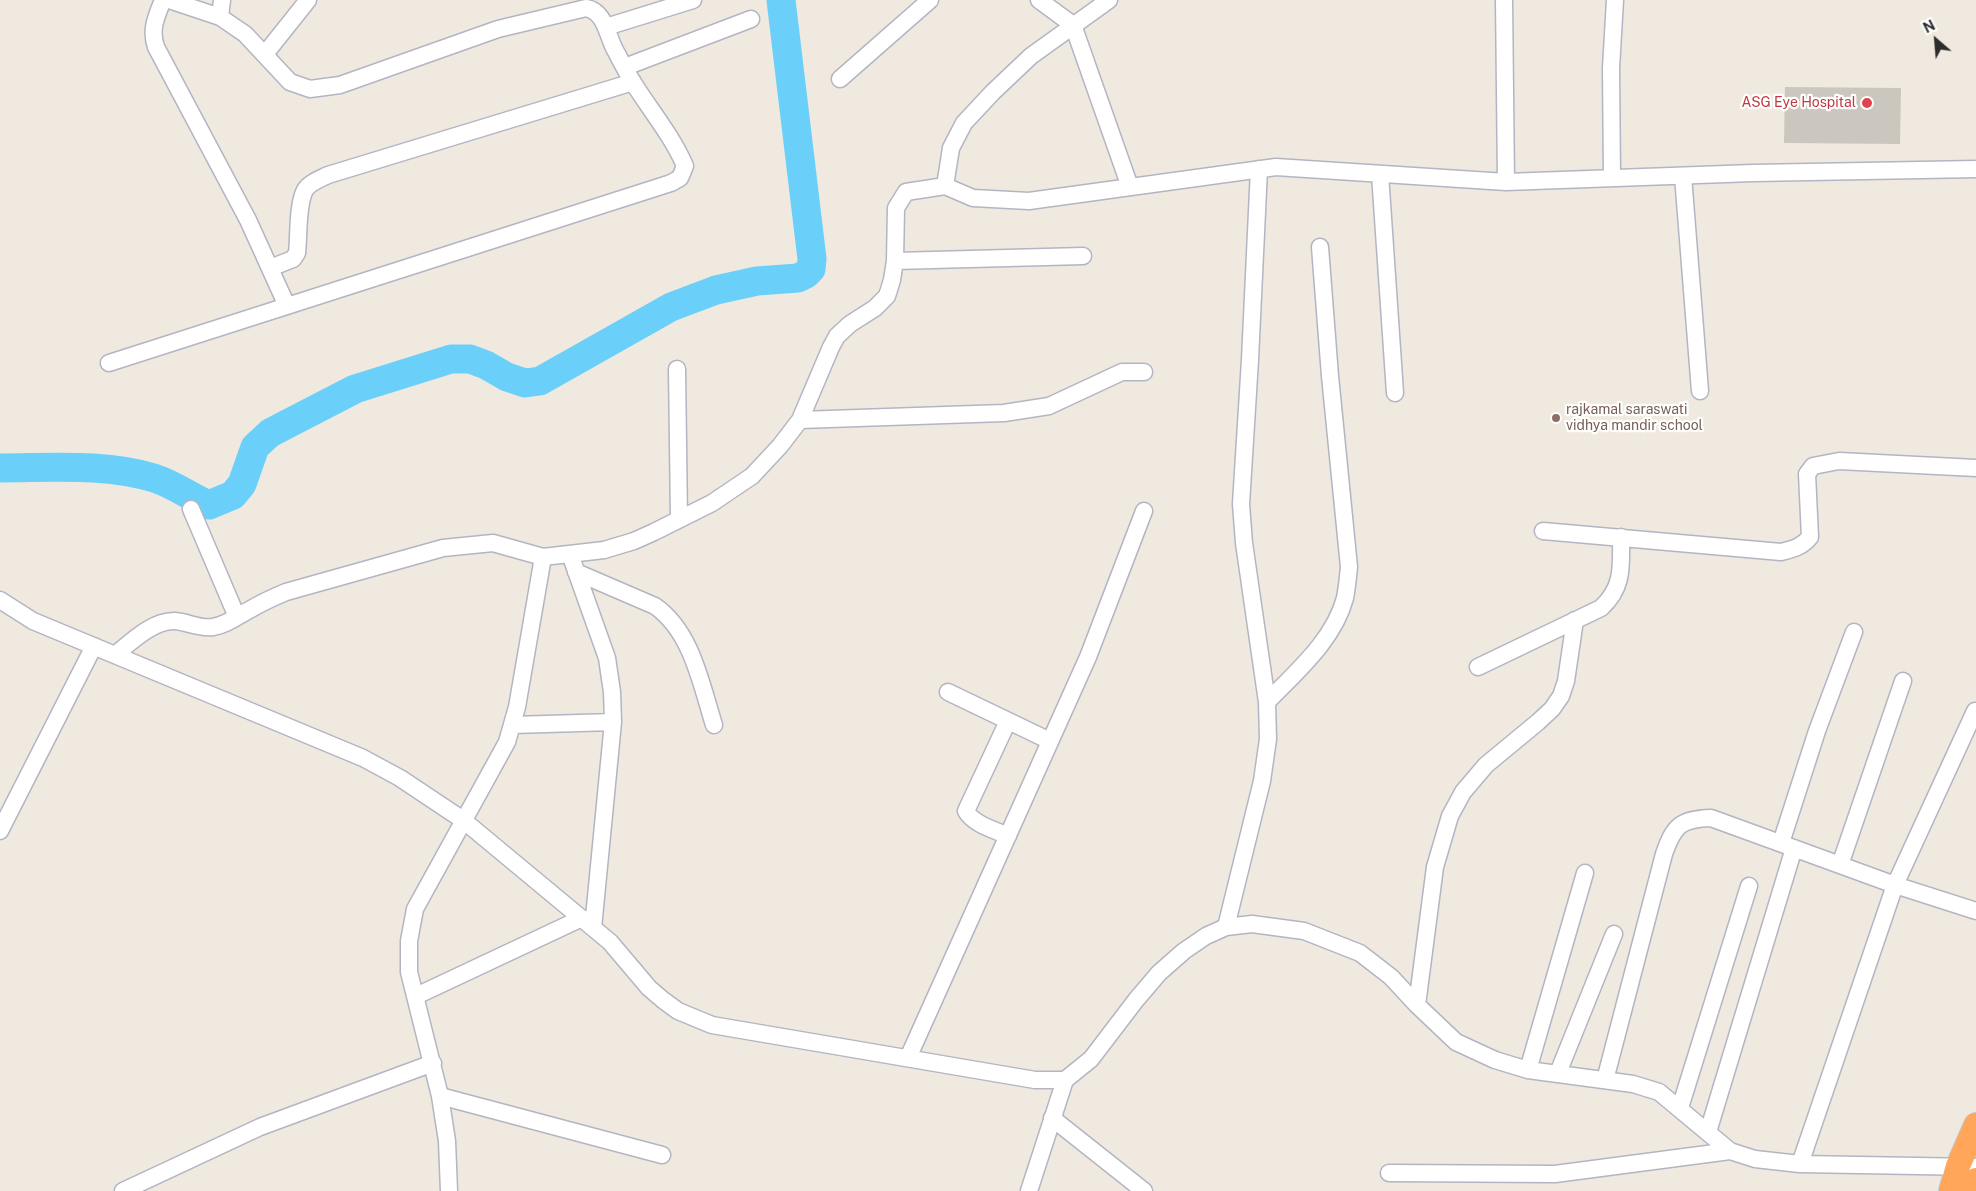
<!DOCTYPE html>
<style>
body{margin:0}
#map{position:relative;width:1976px;height:1191px;overflow:hidden;background:#f0e9df;font-family:"Public Sans",sans-serif}
canvas{display:block}
.north{position:absolute;left:1911px;top:15px;width:50px;height:50px;-webkit-text-stroke:4px #fff;paint-order:stroke;rotate:333deg;font-size:14px;font-weight:700;line-height:20px;text-align:center;color:#2d2d2d}
.north::after{content:'';display:block;margin:auto;width:18px;height:22px;background:#2d2d2d;clip-path:polygon(50% 0,100% 100%,50% 72%,0 100%)}
</style>
<div id="map">
<canvas width="1976" height="1191"></canvas>
<div class="north">N</div>
</div>
<script>
const ctx = document.querySelector('canvas').getContext('2d');
ctx.lineJoin = 'round';
function strokePath(path, color, width, dash) { ctx.strokeStyle = color; ctx.lineWidth = width; ctx.lineCap = dash ? 'butt' : 'round'; ctx.setLineDash(dash || []); ctx.stroke(path); }
function paint(path, color) { ctx.fillStyle = color; ctx.fill(path, 'evenodd'); }
function write(font, color, halo, rows, align = 'center') {
  ctx.font = font + ' "Public Sans",sans-serif'; ctx.lineWidth = 4.5; ctx.setLineDash([]); ctx.textBaseline = 'middle'; ctx.strokeStyle = halo; ctx.fillStyle = color; for (const [text, x, y, turn = 0] of rows) {
    ctx.save(); ctx.translate(x, y); ctx.rotate((+turn || 0) * Math.PI / 180); ctx.textAlign = isNaN(turn) ? turn : align; if (halo) ctx.strokeText(text, 0, 0); ctx.fillText(text, 0, 0); ctx.restore();
  }
}
const river = new Path2D(`
 M 0,468 C 50,468 105,463 154,478 C 173,484 191,497 209,505 L 233,495 L 242,484 L 255,447 L 270,433 L 355,389 L 451,359 L 470,359 L 486,365 L 507,377 L 525,383 L 540,381 L 671,307 L 716,290 L 757,281 L 798,278 L 806,274 L 811,269 L 812,259 L 781,0`);
const building = new Path2D(`
 M 1785,87 L 1901,88 L 1900,144 L 1784,143 Z`);
const minor = new Path2D(`
 M 163,0 C 156,17 150,30 156,47 L 248,220 L 287,306
 M 1039,0 L 1073,25 L 1130,187
 M 1109,0 L 1031,56 L 993,92 L 964,123 L 951,148 L 945,186 L 973,198 L 1029,201 L 1276,167 L 1506,182 L 1753,173 L 1976,169
 M 1504,0 L 1506,182
 M 220,17 L 222,0
 M 606,27 L 693,0
 M 265,54 L 308,0
 M 625,67 L 751,19
 M 840,79 L 930,0
 M 1380,174 L 1395,393
 M 1683,176 L 1700,391
 M 1612,178 L 1611,68 L 1615,0
 M 895,261 L 1083,256
 M 270,268 L 293,259 L 297,253 C 299,237 297,205 305,190 C 309,183 320,179 328,175 L 633,82
 M 109,363 L 671,183 L 680,178 L 685,166 C 672,136 651,111 634,84 C 627,73 621,61 615,50 C 607,35 605,11 586,8 L 498,29 L 340,85 L 310,89 L 290,82 L 245,34 L 220,17 L 169,0
 M 677,369 L 679,519
 M 800,420 L 1004,413 L 1049,406 L 1122,372 L 1144,372
 M 191,509 L 237,617
 M 1543,531 L 1781,552 C 1793,549 1802,547 1810,537 L 1807,474 L 1813,466 L 1839,461 L 1976,468
 M 570,554 L 607,658 L 612,692 L 613,722 L 593,928
 M 576,572 L 655,606 C 692,632 701,684 714,725
 M 0,600 L 33,621 L 363,758 L 400,778 L 463,820 L 610,942 L 649,988 L 663,1000 L 678,1011 L 712,1025 L 1035,1080 L 1065,1080 L 1091,1059 L 1136,1000 L 1159,973 L 1184,951 L 1206,936 L 1226,927 L 1252,924 L 1304,931 L 1360,953 L 1391,977 L 1417,1005 L 1456,1042 L 1495,1060 L 1528,1070 L 1633,1084 L 1659,1092 L 1730,1151 L 1755,1159 L 1800,1164 L 1976,1167
 M 115,655 C 131,642 153,620 175,621 C 188,622 199,629 213,627 C 227,625 239,615 251,609 C 263,602 274,597 286,592 L 443,548 L 493,543 L 543,557 L 604,550 L 634,541 L 654,532 L 712,503 L 752,476 L 780,446 L 800,420 L 831,347 L 837,336 L 850,324 L 875,308 L 887,296 L 892,280 L 895,261 L 896,208 L 906,192 L 945,186
 M 1478,667 L 1601,608 C 1624,587 1621,566 1621,537
 M 948,692 L 1050,741
 M 1267,702 C 1296,672 1334,640 1345,598 C 1347,588 1348,577 1349,567 L 1330,376 L 1320,247
 M 1008,721 L 966,811 C 973,824 995,830 1008,836
 M 512,725 L 613,722
 M 0,831 L 94,646
 M 1781,843 L 1817,731 L 1854,632
 M 1840,865 L 1903,681
 M 1226,927 L 1262,781 L 1268,739 L 1267,702 L 1244,543 L 1241,504 L 1250,360 L 1259,169
 M 416,996 L 582,918
 M 1417,1005 L 1435,867 L 1450,816 L 1463,792 L 1486,765 L 1538,722 L 1552,709 L 1561,696 L 1566,681 L 1575,620
 M 908,1058 L 1088,657 L 1144,511
 M 1528,1070 L 1585,873
 M 1558,1073 L 1614,934
 M 1605,1080 L 1664,854 C 1674,825 1681,819 1711,818 L 1895,885 L 1976,911
 M 440,1096 L 662,1155
 M 1680,1108 L 1749,886
 M 1052,1118 L 1144,1191
 M 1708,1132 L 1794,848
 M 1800,1164 L 1895,885 L 1975,711
 M 1389,1173 L 1555,1174 L 1730,1151
 M 123,1191 L 260,1127 L 433,1063
 M 449,1191 L 447,1141 L 440,1096 L 409,972 L 409,941 L 415,909 L 507,742 L 517,707 L 543,557
 M 1029,1191 L 1065,1080`);
const highway = new Path2D(`
 M 1951,1191 L 1958,1166 L 1976,1125
 M 1972,1191 L 1976,1180`);
const markers = [
 [1867,103,6,"#e0444e"],
 [1556,418,5,"#8d6e63"]
];
const healthNames = [
 ["ASG Eye Hospital",1856,103]
];
const educationNames = [
 ["rajkamal saraswati",1566,410],
 ["vidhya mandir school",1566,426]
];
strokePath(river, '#6ad0f9', 29);
paint(building, '#cbc6be');
strokePath(minor, '#b3b5c2', 19);
strokePath(highway, '#c8c8c8', 26);
strokePath(minor, '#fff', 16);
strokePath(highway, '#ffa65b', 24);
for (const [x, y, r, color] of markers) { const dot = new Path2D(); dot.arc(x, y, r, 0, 2 * Math.PI); ctx.fillStyle = color; ctx.fill(dot); strokePath(dot, '#fff', 2); }
write('14px', '#be3a42', '#fff', healthNames, 'right');
write('14px', '#785e54', '#fff', educationNames, 'left');
</script>
